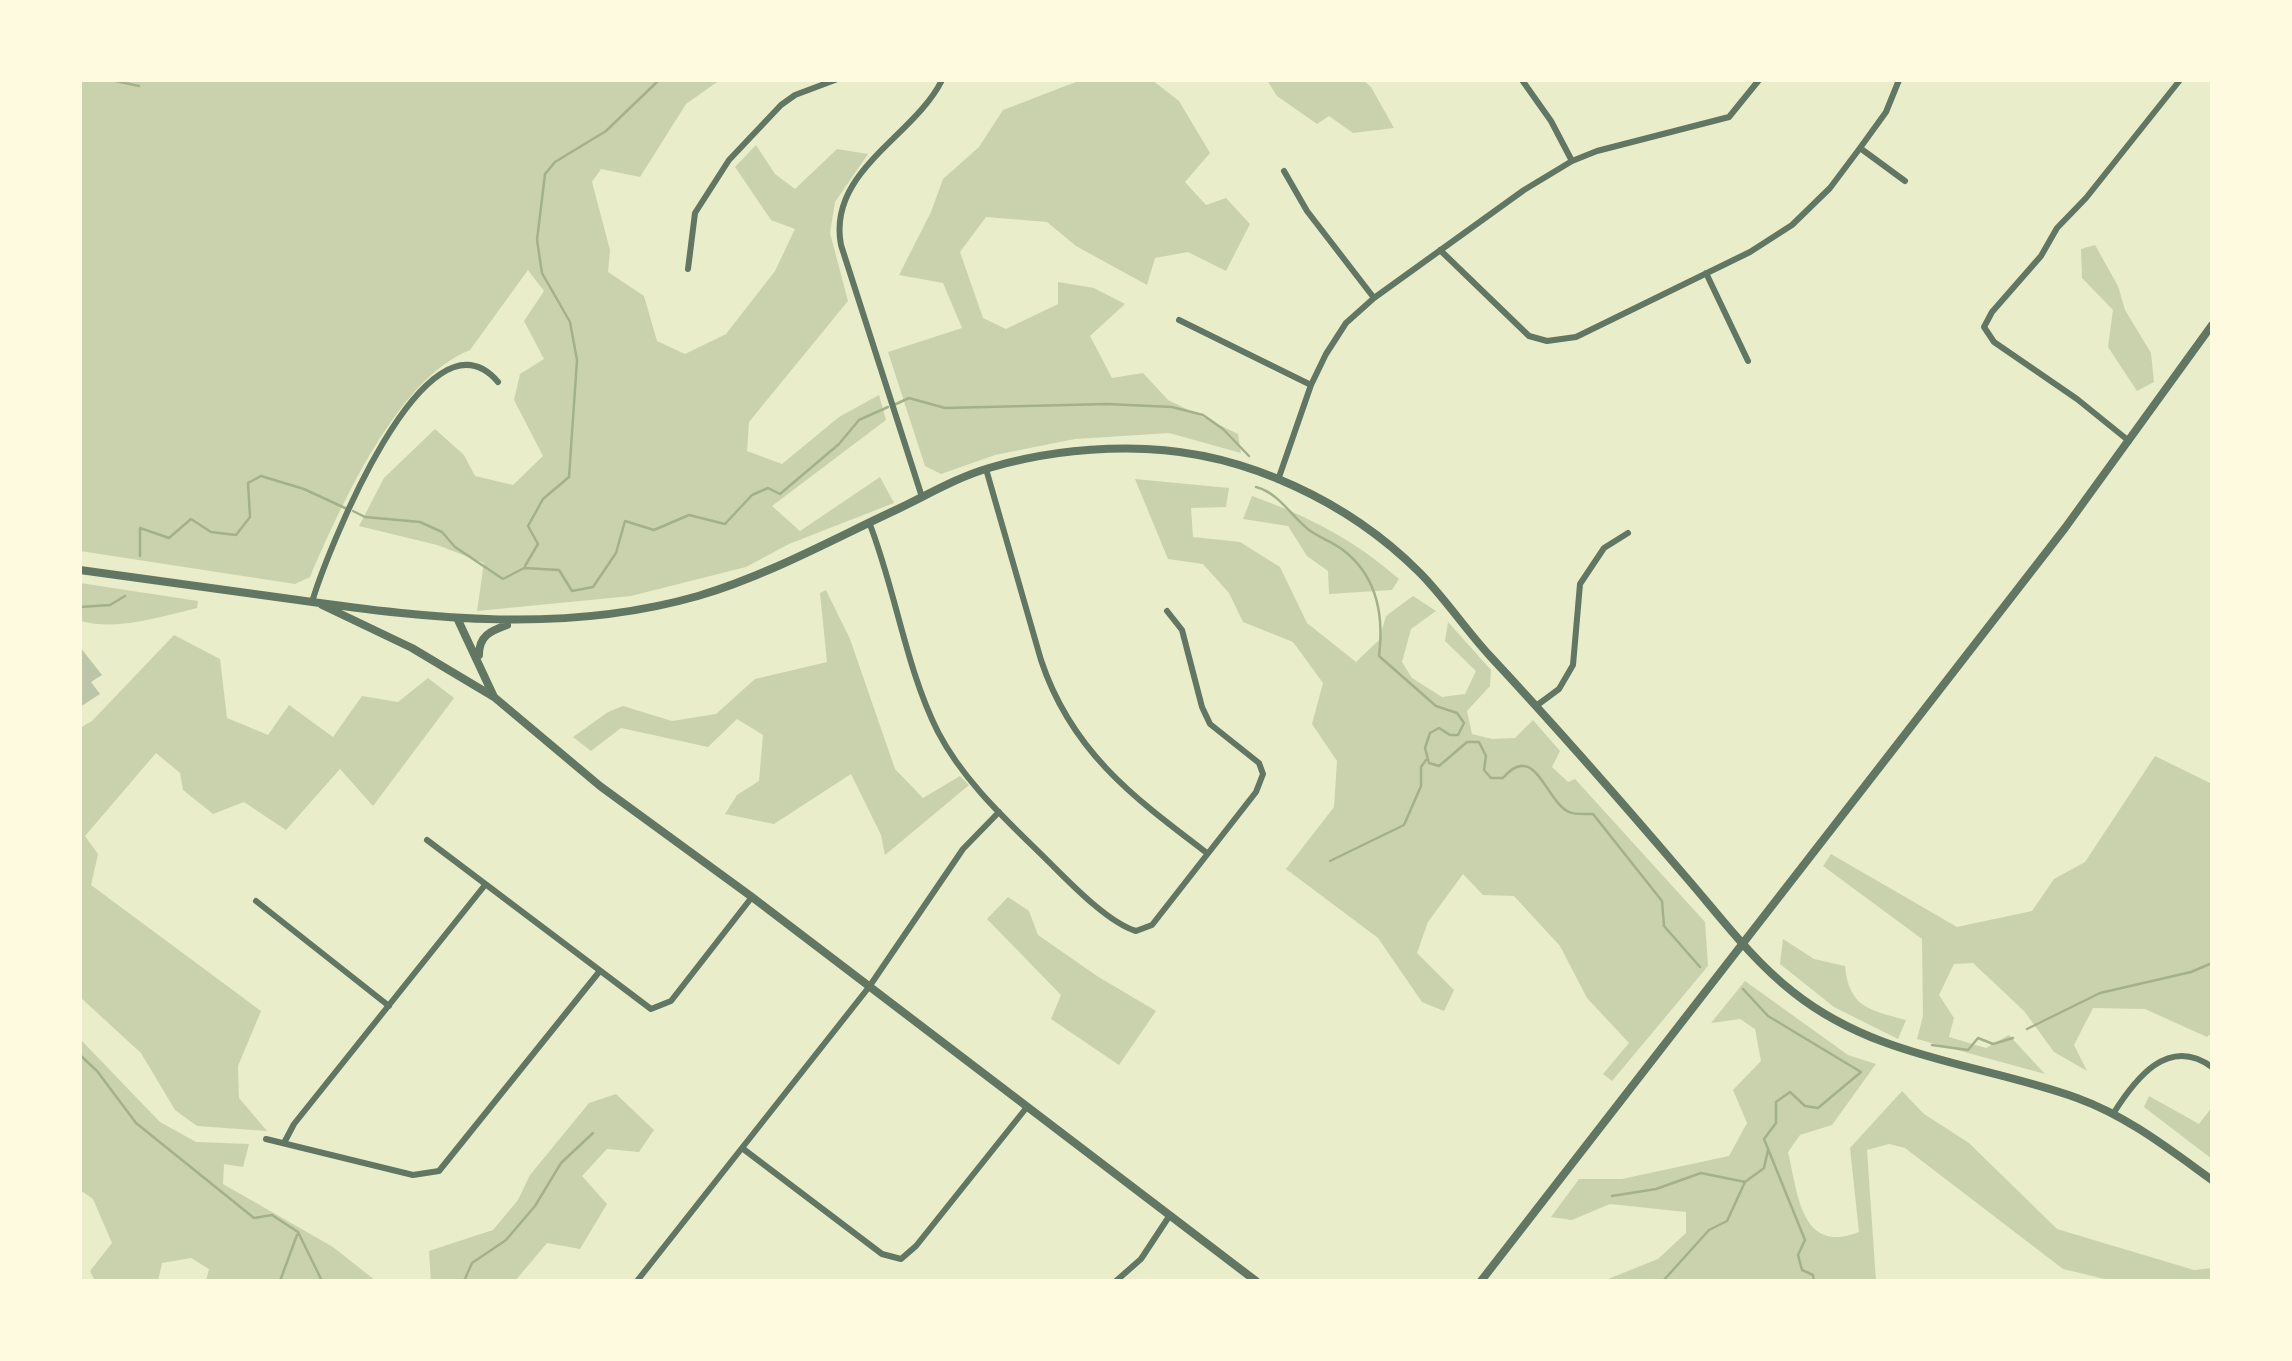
<!DOCTYPE html>
<style>
body{margin:0}
#map{position:relative;width:2292px;height:1361px;overflow:hidden;background:#e9edc9;font-family:"Golos Text",sans-serif}
canvas{display:block}
.frame{position:absolute;inset:0;border:82px solid #fefae0;pointer-events:none}
</style>
<div id="map">
<canvas width="2292" height="1361"></canvas>
<div class="frame"></div>
</div>
<script>
const ctx = document.querySelector('canvas').getContext('2d');
ctx.lineJoin = 'round';
function paint(path, color) { ctx.fillStyle = color; ctx.fill(path, 'evenodd'); }
function strokePath(path, color, width, dash) { ctx.strokeStyle = color; ctx.lineWidth = width; ctx.lineCap = dash ? 'butt' : 'round'; ctx.setLineDash(dash || []); ctx.stroke(path); }
const green = new Path2D(`
 M 80,80 L 720,80 L 686,104 L 640,177 L 601,169 L 592,182 L 610,250 L 608,272 L 644,296 L 657,341 L 685,354 L 726,334 L 775,271 L 795,229 L 771,220 L 735,167 L 756,145 L 775,174 L 795,189 L 837,149 L 868,154 L 835,202 L 830,233 L 848,301 L 749,422 L 747,451 L 782,464 L 839,417 L 879,395 L 886,420 L 772,506 L 800,531 L 880,477 L 894,503 L 789,544 L 746,567 L 631,596 L 477,611 L 484,563 L 437,545 L 359,526 L 384,478 L 435,429 L 464,455 L 475,476 L 513,485 L 543,456 L 514,400 L 520,374 L 544,359 L 524,321 L 544,291 L 528,270 L 470,350 C 397,378 340,508 310,577 L 295,584 L 80,551 Z
 M 1081,80 L 1152,80 L 1179,101 L 1210,153 L 1185,182 L 1206,205 L 1226,198 L 1250,224 L 1226,271 L 1188,252 L 1155,258 L 1147,285 L 1076,246 L 1047,222 L 986,217 L 960,252 L 983,318 L 1006,329 L 1058,304 L 1058,282 L 1094,288 L 1125,304 L 1090,336 L 1112,378 L 1143,373 L 1168,400 L 1238,434 L 1241,453 L 1169,433 L 1075,439 L 995,455 L 941,474 L 925,466 L 888,352 L 962,328 L 943,283 L 899,275 L 931,212 L 943,179 L 979,147 L 1003,110 Z
 M 1267,80 L 1363,80 L 1371,87 L 1394,128 L 1353,133 L 1329,116 L 1317,124 L 1277,96 Z
 M 2095,245 L 2118,286 L 2125,310 L 2151,353 L 2154,382 L 2137,391 L 2108,347 L 2113,310 L 2082,278 L 2081,249 Z
 M 1135,479 L 1229,488 L 1226,507 L 1191,508 L 1193,537 L 1240,542 L 1280,567 L 1307,623 L 1356,662 L 1379,640 L 1386,616 L 1413,596 L 1436,611 L 1411,629 L 1402,662 L 1412,678 L 1442,697 L 1465,694 L 1476,671 L 1445,641 L 1448,622 L 1491,670 L 1490,686 L 1467,711 L 1472,734 L 1492,739 L 1515,738 L 1533,720 L 1560,751 L 1552,767 L 1568,782 L 1575,779 L 1705,922 L 1708,966 L 1612,1081 L 1603,1074 L 1629,1043 L 1587,998 L 1560,946 L 1514,896 L 1483,895 L 1463,874 L 1428,922 L 1417,953 L 1454,990 L 1444,1011 L 1422,1002 L 1378,938 L 1286,869 L 1334,807 L 1337,761 L 1312,724 L 1323,683 L 1293,642 L 1243,622 L 1229,593 L 1203,564 L 1168,559 Z
 M 1252,496 C 1310,517 1353,539 1399,579 L 1392,590 L 1329,594 L 1328,571 L 1307,556 L 1288,526 L 1243,519 Z
 M 80,583 L 198,601 L 197,608 C 158,617 120,631 80,621 Z
 M 826,590 L 850,639 L 895,769 L 923,798 L 960,776 L 969,785 L 885,855 L 881,835 L 851,774 L 774,824 L 725,814 L 737,795 L 759,781 L 763,735 L 737,719 L 708,747 L 621,728 L 591,751 L 573,737 L 608,712 L 623,706 L 672,721 L 716,714 L 755,679 L 827,662 L 820,593 Z
 M 174,635 L 220,659 L 227,718 L 268,735 L 289,705 L 333,737 L 362,696 L 398,702 L 428,678 L 454,698 L 373,806 L 340,769 L 286,830 L 244,802 L 213,814 L 183,790 L 180,773 L 156,753 L 85,836 L 98,854 L 91,885 L 261,1011 L 238,1066 L 239,1098 L 267,1131 L 197,1126 L 175,1110 L 141,1053 L 80,997 L 80,728 L 92,721 Z
 M 2155,756 L 2212,784 L 2212,1032 L 2207,1037 L 2145,1009 L 2093,1008 L 2074,1045 L 2087,1071 L 2054,1052 L 2024,1011 L 1973,963 L 1954,964 L 1939,995 L 1954,1018 L 1949,1037 L 1986,1048 L 2009,1035 L 2045,1074 L 1917,1039 L 1923,1016 L 1922,939 L 1823,866 L 1831,854 L 1957,927 L 2032,911 L 2054,879 L 2085,862 Z
 M 1008,897 L 1029,911 L 1038,935 L 1097,976 L 1156,1011 L 1119,1065 L 1051,1019 L 1061,995 L 987,919 Z
 M 1783,939 L 1814,959 L 1845,966 C 1849,1008 1870,1010 1906,1020 L 1898,1039 L 1834,1007 L 1780,964 Z
 M 1745,981 L 1848,1055 L 1876,1064 L 1832,1125 L 1800,1135 L 1788,1152 C 1798,1194 1801,1255 1859,1232 L 1850,1148 L 1902,1091 L 1924,1114 L 1969,1143 L 2057,1229 L 2194,1270 L 2212,1268 L 2212,1281 L 2113,1281 L 2063,1269 L 1905,1148 L 1889,1144 L 1867,1150 L 1876,1281 L 1603,1281 L 1658,1259 L 1686,1233 L 1686,1212 L 1610,1204 L 1572,1220 L 1551,1217 L 1579,1179 L 1622,1179 L 1729,1156 L 1747,1123 L 1733,1090 L 1761,1061 L 1755,1029 L 1740,1019 L 1711,1023 Z
 M 80,1039 L 160,1122 L 196,1142 L 249,1144 L 243,1167 L 224,1164 L 223,1184 L 333,1247 L 376,1281 L 206,1281 L 209,1269 L 191,1258 L 162,1263 L 158,1281 L 95,1281 L 90,1271 L 112,1243 L 93,1199 L 80,1190 Z
 M 616,1094 L 654,1130 L 639,1152 L 607,1149 L 582,1176 L 607,1204 L 580,1249 L 547,1243 L 515,1281 L 431,1281 L 429,1251 L 493,1230 L 518,1200 L 530,1175 L 589,1103 Z
 M 2149,1096 L 2199,1124 L 2212,1107 L 2212,1159 L 2144,1107 Z`);
const stream = new Path2D(`
 M 111,80 L 139,86
 M 896,404 L 909,398 L 945,408 L 1107,404 L 1172,407 L 1203,415 L 1223,429 L 1249,456
 M 1256,487 C 1279,493 1291,516 1309,530 C 1320,538 1333,542 1343,550 C 1377,576 1384,616 1379,656 L 1436,706 L 1457,713 L 1464,723 L 1458,735 L 1450,735 L 1439,728 L 1430,733 L 1425,748 L 1429,763 L 1439,766 L 1467,742 L 1479,742 L 1486,756 L 1484,770 L 1491,778 L 1503,778 C 1535,740 1546,802 1569,812 C 1575,815 1587,814 1593,814 L 1662,901 L 1664,926 L 1700,967
 M 353,511 L 365,517 L 420,522 L 442,532 L 455,547 L 503,579 L 524,568 L 559,570 L 572,591 L 593,587 L 616,553 L 625,521 L 654,530 L 689,515 L 725,524 L 752,495 L 768,488 L 780,494 L 839,444 L 859,420 L 888,407
 M 140,556 L 140,528 L 169,538 L 191,519 L 211,532 L 236,535 L 250,517 L 248,483 L 261,476 L 304,489 L 345,508
 M 525,566 L 538,544 L 528,526 L 543,499 L 569,477 L 577,360 L 570,322 L 542,273 L 537,240 L 545,174 L 555,162 L 606,131 L 659,80
 M 80,607 L 110,605 L 125,596
 M 1330,861 L 1404,825 L 1421,786 L 1421,767 L 1426,760
 M 1743,989 L 1768,1016 L 1861,1072 L 1818,1108 L 1805,1106 L 1790,1092 L 1776,1102 L 1776,1123 L 1764,1139 L 1805,1240 L 1798,1255 L 1802,1270 L 1813,1275 L 1814,1281
 M 2027,1029 L 2100,993 L 2191,972 L 2212,963
 M 1932,1045 L 1968,1050 L 1978,1038 L 1993,1044 L 2013,1038
 M 80,1055 L 97,1071 L 136,1123 L 254,1218 L 272,1215 L 298,1232 L 322,1281
 M 1612,1196 L 1656,1189 L 1701,1173 L 1745,1182 L 1764,1168 L 1768,1150
 M 280,1281 L 297,1235
 M 464,1281 L 472,1263 L 506,1240 L 535,1206 L 561,1163 L 593,1133
 M 1663,1281 L 1709,1230 L 1727,1221 L 1745,1182`);
const building = new Path2D(`
 M 80,647 L 102,675 L 91,682 L 100,694 L 80,707 Z`);
const minor = new Path2D(`
 M 1522,80 L 1551,121 L 1572,161
 M 1860,148 L 1905,181
 M 1284,171 L 1307,211 L 1374,298
 M 1440,250 L 1529,336 L 1547,341 L 1576,337 L 1750,252 L 1792,225 L 1830,188 L 1860,148 L 1886,112 L 1899,80
 M 688,269 L 695,213 L 729,160 L 781,105 L 795,95 L 835,80
 M 1706,273 L 1748,361
 M 1179,320 L 1311,385
 M 2129,441 L 2077,399 L 1994,342 L 1984,327 L 1992,312 L 2041,256 L 2057,228 L 2086,198 L 2180,80
 M 986,469 L 1041,660 C 1071,751 1133,797 1207,853
 M 1278,480 L 1311,385 L 1326,354 L 1346,323 L 1374,298 L 1524,190 L 1572,161 L 1597,151 L 1729,117 L 1759,80
 M 922,497 L 841,245 C 827,171 914,137 942,80
 M 869,522 C 896,591 905,666 938,732 C 965,784 1012,825 1052,865 C 1072,885 1109,923 1136,931 L 1152,925 L 1256,792 L 1263,774 L 1259,763 L 1210,724 L 1202,707 L 1182,630 L 1167,611
 M 312,602 C 326,555 426,297 498,382
 M 1536,706 L 1559,689 L 1573,665 L 1580,584 L 1604,548 L 1628,533
 M 427,840 L 651,1009 L 671,1001 L 752,897
 M 256,901 L 389,1006
 M 2113,1114 C 2135,1079 2168,1035 2212,1067
 M 266,1139 L 413,1175 L 439,1171 L 599,972
 M 284,1143 L 294,1124 L 485,885
 M 742,1148 L 882,1254 L 901,1259 L 916,1246 L 1027,1107
 M 637,1281 L 869,987 L 963,849 L 999,812
 M 1116,1281 L 1141,1259 L 1170,1215`);
const tertiary = new Path2D(`
 M 80,570 C 153,580 225,590 298,600 C 433,619 565,634 698,596 C 769,575 833,539 900,508 C 929,494 958,477 989,468 C 1040,453 1093,447 1146,449 C 1246,453 1349,502 1419,572 C 1445,598 1465,629 1490,656 C 1557,728 1621,801 1685,876 C 1719,915 1751,959 1793,992 C 1877,1059 1979,1063 2077,1098 C 2127,1116 2169,1149 2212,1180
 M 322,605 L 412,648 L 494,697 L 600,786 L 752,897 L 1256,1281
 M 458,620 L 494,697
 M 479,655 C 479,636 490,631 507,625
 M 1481,1281 L 2065,528 L 2212,325`);
paint(green, '#cad2ad');
strokePath(stream, '#a3b18a', 2.5);
paint(building, '#bcc5a7');
strokePath(minor, '#617663', 6);
strokePath(tertiary, '#617663', 8);
</script>
